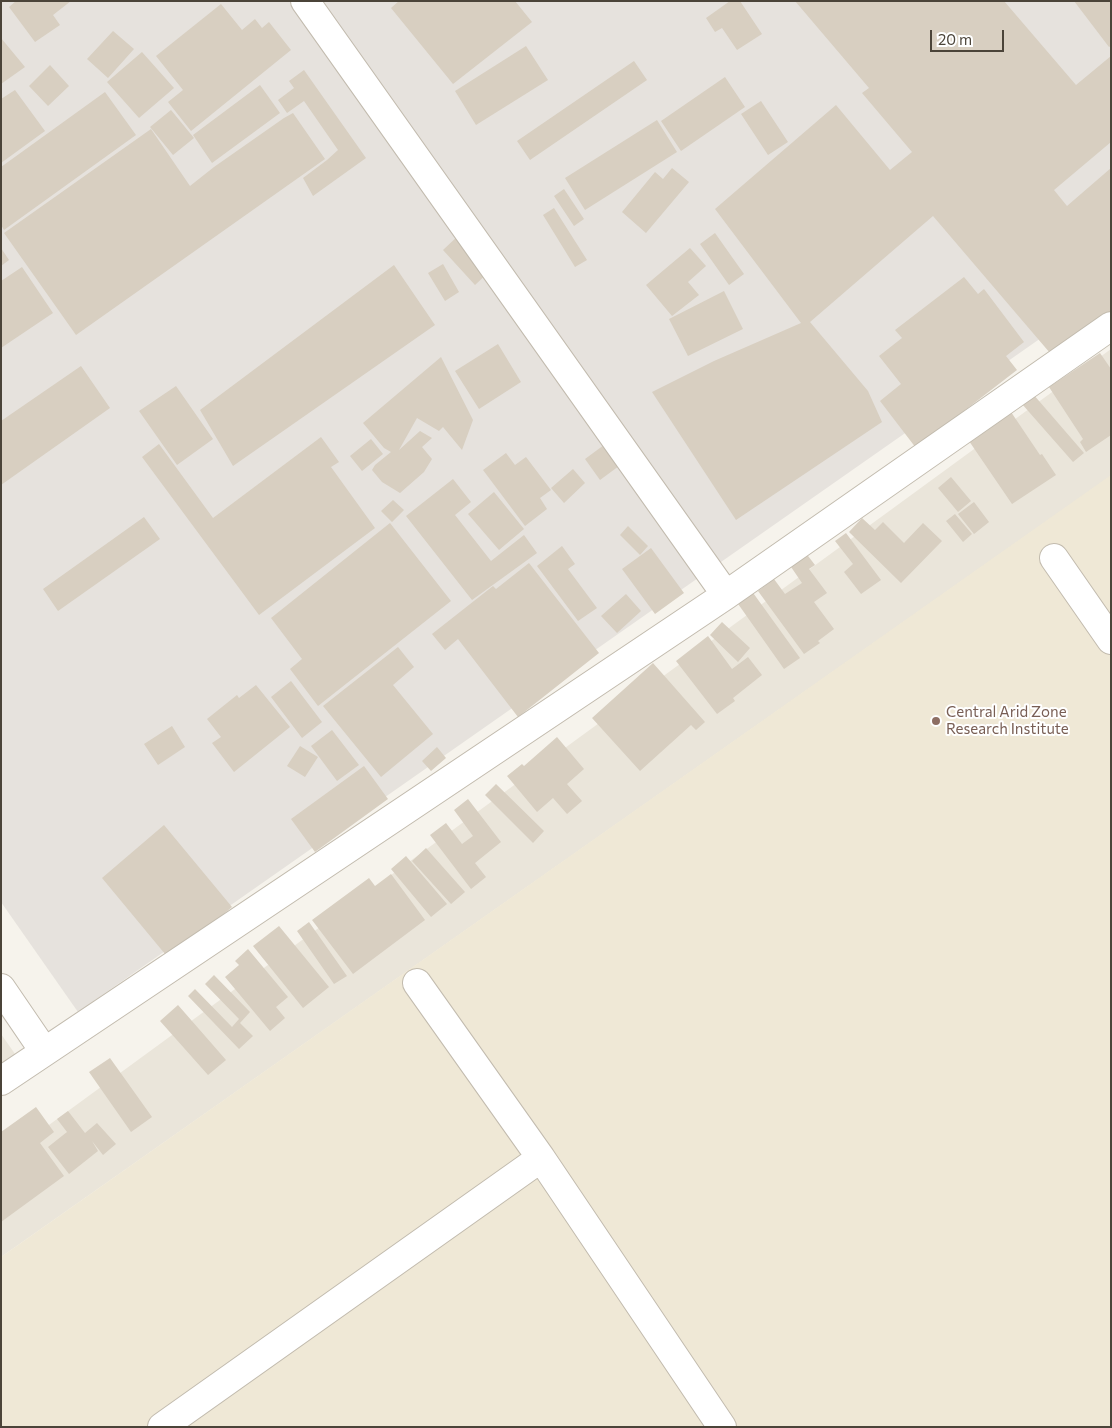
<!DOCTYPE html>
<style>
body{margin:0}
#map{position:relative;width:1112px;height:1428px;overflow:hidden;background:#f6f3ec;font-family:Commissioner,sans-serif}
canvas{display:block}
.frame{position:absolute;inset:0;border:2px solid #4b4439;pointer-events:none}
.scale{position:absolute;left:930px;top:30px;width:74px;height:22px;box-sizing:border-box;border:2px solid #4b4439;border-top:0;padding-left:6px;font-size:15px;line-height:18px;white-space:nowrap;color:#4b4439;-webkit-text-stroke:4px #fff;paint-order:stroke}
</style>
<div id="map">
<canvas width="1112" height="1428"></canvas>
<div class="frame"></div>
<div class="scale">20 m</div>
</div>
<script>
const ctx = document.querySelector('canvas').getContext('2d');
ctx.lineJoin = 'round';
function paint(path, color) { ctx.fillStyle = color; ctx.fill(path, 'evenodd'); }
function strokePath(path, color, width, dash) { ctx.strokeStyle = color; ctx.lineWidth = width; ctx.lineCap = dash ? 'butt' : 'round'; ctx.setLineDash(dash || []); ctx.stroke(path); }
function write(font, color, halo, rows, align = 'center') {
  ctx.font = font + ' Commissioner,sans-serif'; ctx.lineWidth = 4; ctx.setLineDash([]); ctx.textBaseline = 'middle'; ctx.strokeStyle = halo; ctx.fillStyle = color; for (const [text, x, y, turn = 0] of rows) {
    ctx.save(); ctx.translate(x, y); ctx.rotate((+turn || 0) * Math.PI / 180); ctx.textAlign = isNaN(turn) ? turn : align; if (halo) ctx.strokeText(text, 0, 0); ctx.fillText(text, 0, 0); ctx.restore();
  }
}
const residential = new Path2D(`
 M 1111,349 L 1111,476 L 1,1257 L 1,1160 Z
 M 1,1034 L 20,1061 L 1,1075 Z`);
const industrial = new Path2D(`
 M 1,1 L 1111,1 L 1111,289 L 78,1012 L 1,902 Z`);
const education = new Path2D(`
 M 1111,475 L 1111,1427 L 1,1427 L 1,1257 Z`);
const building = new Path2D(`
 M 16,1 L 71,1 L 53,15 L 60,25 L 35,42 L 9,7 Z
 M 399,1 L 515,1 L 532,22 L 453,84 L 391,8 Z
 M 730,1 L 740,1 L 762,34 L 737,50 L 722,28 L 715,32 L 706,18 Z
 M 795,1 L 1004,1 L 1076,85 L 1111,56 L 1111,142 L 1054,190 L 1067,206 L 1111,168 L 1111,318 L 1056,360 L 933,216 L 810,322 L 868,391 L 882,422 L 736,520 L 652,392 L 714,361 L 801,323 L 715,209 L 836,105 L 890,170 L 912,152 L 862,93 L 869,88 Z
 M 1074,1 L 1111,1 L 1111,46 L 1109,47 Z
 M 221,4 L 242,30 L 255,19 L 262,28 L 269,22 L 291,50 L 191,131 L 168,102 L 183,90 L 156,56 Z
 M 113,31 L 134,49 L 108,78 L 87,59 Z
 M 1,38 L 25,67 L 1,84 Z
 M 526,46 L 548,80 L 476,125 L 455,91 Z
 M 142,52 L 174,88 L 139,118 L 107,82 Z
 M 634,61 L 647,80 L 530,160 L 517,141 Z
 M 50,65 L 69,86 L 48,106 L 29,86 Z
 M 304,70 L 366,158 L 313,196 L 303,178 L 327,160 L 338,150 L 304,101 L 287,113 L 278,100 L 294,88 L 289,81 Z
 M 725,77 L 745,107 L 681,151 L 661,121 Z
 M 260,85 L 280,113 L 212,163 L 193,135 Z
 M 15,90 L 45,131 L 1,163 L 1,99 Z
 M 105,92 L 136,135 L 4,230 L 1,225 L 1,167 Z
 M 761,101 L 788,142 L 768,155 L 741,114 Z
 M 171,110 L 194,138 L 173,155 L 150,127 Z
 M 293,113 L 325,159 L 76,335 L 4,233 L 151,129 L 190,186 L 214,167 L 284,118 Z
 M 657,120 L 677,152 L 585,210 L 565,178 Z
 M 672,168 L 689,182 L 646,233 L 622,212 L 655,172 L 663,179 Z
 M 564,189 L 584,219 L 574,226 L 554,196 Z
 M 554,208 L 587,260 L 575,267 L 543,215 Z
 M 715,233 L 744,274 L 729,285 L 700,244 Z
 M 459,235 L 491,270 L 475,285 L 443,250 Z
 M 1,248 L 9,260 L 1,266 Z
 M 690,248 L 706,266 L 688,282 L 699,295 L 672,316 L 646,285 Z
 M 443,264 L 459,292 L 445,301 L 428,273 Z
 M 394,265 L 435,325 L 233,466 L 200,410 Z
 M 22,267 L 53,313 L 1,348 L 1,281 Z
 M 964,277 L 978,294 L 984,289 L 1024,342 L 1006,356 L 1017,370 L 916,448 L 880,401 L 901,384 L 879,356 L 902,338 L 895,330 Z
 M 724,291 L 743,329 L 688,356 L 669,319 Z
 M 498,344 L 521,382 L 479,409 L 455,371 Z
 M 1100,353 L 1111,369 L 1111,435 L 1086,452 L 1080,442 L 1083,439 L 1049,387 Z
 M 441,357 L 473,420 L 462,450 L 443,427 L 439,431 L 417,418 L 399,450 L 420,431 L 432,438 L 422,447 L 432,459 L 424,472 L 400,493 L 382,482 L 372,470 L 375,465 L 391,452 L 384,448 L 363,423 Z
 M 81,366 L 110,408 L 1,485 L 1,421 Z
 M 176,386 L 213,439 L 177,465 L 139,411 Z
 M 1033,394 L 1084,453 L 1073,462 L 1022,404 Z
 M 1011,412 L 1040,455 L 1042,454 L 1056,475 L 1012,504 L 969,441 Z
 M 321,437 L 339,462 L 331,467 L 375,528 L 259,615 L 142,457 L 159,444 L 213,518 Z
 M 371,439 L 383,454 L 362,471 L 350,456 Z
 M 604,445 L 619,466 L 600,480 L 585,459 Z
 M 506,453 L 515,465 L 526,457 L 551,490 L 540,498 L 547,509 L 525,526 L 483,470 Z
 M 573,469 L 585,483 L 564,503 L 551,488 Z
 M 951,477 L 971,501 L 958,512 L 938,488 Z
 M 453,479 L 471,502 L 455,515 L 491,561 L 524,535 L 537,553 L 472,600 L 406,516 Z
 M 494,492 L 524,529 L 499,550 L 468,514 Z
 M 393,500 L 404,510 L 392,522 L 381,511 Z
 M 974,502 L 989,522 L 974,534 L 958,514 Z
 M 955,514 L 972,534 L 963,542 L 946,521 Z
 M 144,517 L 160,539 L 58,611 L 43,589 Z
 M 862,518 L 875,530 L 883,522 L 904,543 L 923,523 L 942,541 L 901,583 L 849,532 Z
 M 390,523 L 451,601 L 318,706 L 290,669 L 302,659 L 271,618 Z
 M 628,526 L 648,546 L 640,555 L 620,535 Z
 M 846,533 L 881,580 L 861,594 L 844,572 L 853,564 L 835,541 Z
 M 562,546 L 575,564 L 568,569 L 597,608 L 578,621 L 537,566 Z
 M 651,548 L 684,593 L 655,614 L 622,569 Z
 M 805,552 L 815,565 L 809,569 L 827,593 L 814,602 L 834,629 L 818,641 L 820,643 L 804,654 L 758,591 L 774,579 L 785,594 L 802,583 L 789,564 Z
 M 529,563 L 599,653 L 518,717 L 458,639 L 445,650 L 432,634 L 493,586 L 496,589 Z
 M 751,590 L 800,658 L 784,669 L 736,601 Z
 M 626,594 L 641,611 L 617,633 L 601,616 Z
 M 722,622 L 750,648 L 738,662 L 710,635 Z
 M 708,636 L 732,669 L 748,657 L 762,675 L 733,698 L 735,701 L 717,714 L 676,661 Z
 M 398,647 L 414,667 L 393,685 L 433,734 L 381,777 L 323,706 Z
 M 653,663 L 705,722 L 696,730 L 691,725 L 640,771 L 592,718 Z
 M 291,681 L 322,722 L 302,738 L 271,697 Z
 M 256,685 L 290,727 L 234,772 L 212,743 L 221,737 L 207,719 L 237,695 L 239,698 Z
 M 172,726 L 185,747 L 158,765 L 144,744 Z
 M 332,730 L 359,765 L 337,781 L 311,746 Z
 M 557,737 L 584,769 L 567,784 L 582,801 L 567,814 L 553,798 L 537,812 L 507,776 L 522,764 L 524,766 Z
 M 300,746 L 318,757 L 305,777 L 287,766 Z
 M 437,747 L 446,758 L 431,771 L 422,761 Z
 M 364,766 L 388,799 L 315,852 L 291,819 Z
 M 496,784 L 544,831 L 533,843 L 485,795 Z
 M 468,799 L 501,842 L 475,863 L 486,877 L 471,889 L 430,835 L 446,823 L 462,844 L 473,836 L 454,810 Z
 M 164,825 L 232,907 L 170,960 L 102,878 Z
 M 426,848 L 465,892 L 451,904 L 412,861 Z
 M 406,856 L 447,904 L 431,917 L 391,869 Z
 M 391,874 L 425,920 L 353,974 L 312,920 L 369,878 L 375,886 Z
 M 309,922 L 347,976 L 334,984 L 297,931 Z
 M 279,926 L 329,987 L 303,1008 L 253,946 Z
 M 248,949 L 288,997 L 276,1007 L 285,1018 L 270,1031 L 225,977 L 239,965 L 235,961 Z
 M 214,975 L 250,1012 L 240,1023 L 253,1036 L 239,1049 L 188,996 L 195,989 L 232,1027 L 239,1019 L 205,984 Z
 M 178,1005 L 226,1060 L 208,1075 L 160,1021 Z
 M 110,1058 L 152,1117 L 131,1132 L 89,1072 Z
 M 36,1107 L 54,1132 L 40,1143 L 64,1176 L 1,1222 L 1,1132 Z
 M 68,1111 L 85,1133 L 97,1123 L 116,1144 L 103,1155 L 92,1141 L 98,1151 L 69,1174 L 48,1147 L 67,1132 L 57,1119 Z`);
const minor = new Path2D(`
 M 305,1 L 726,595
 M 1054,558 L 1111,640
 M 417,983 L 541,1158 L 722,1427
 M 1,988 L 44,1051
 M 1,1081 L 726,595 L 1111,326
 M 162,1427 L 541,1158`);
const markers = [
 [936,721,5,"#8d6e63"]
];
const educationNames = [
 ["Central Arid Zone",946,712],
 ["Research Institute",946,729]
];
paint(residential, '#eae5da');
paint(industrial, '#e6e2dd');
paint(education, '#efe8d6');
paint(building, '#d8cfc1');
strokePath(minor, '#c2bbae', 30);
strokePath(minor, '#fff', 28);
for (const [x, y, r, color] of markers) { const dot = new Path2D(); dot.arc(x, y, r, 0, 2 * Math.PI); ctx.fillStyle = color; ctx.fill(dot); strokePath(dot, '#fff', 2); }
write('15px', '#785e54', '#fff', educationNames, 'left');
</script>
